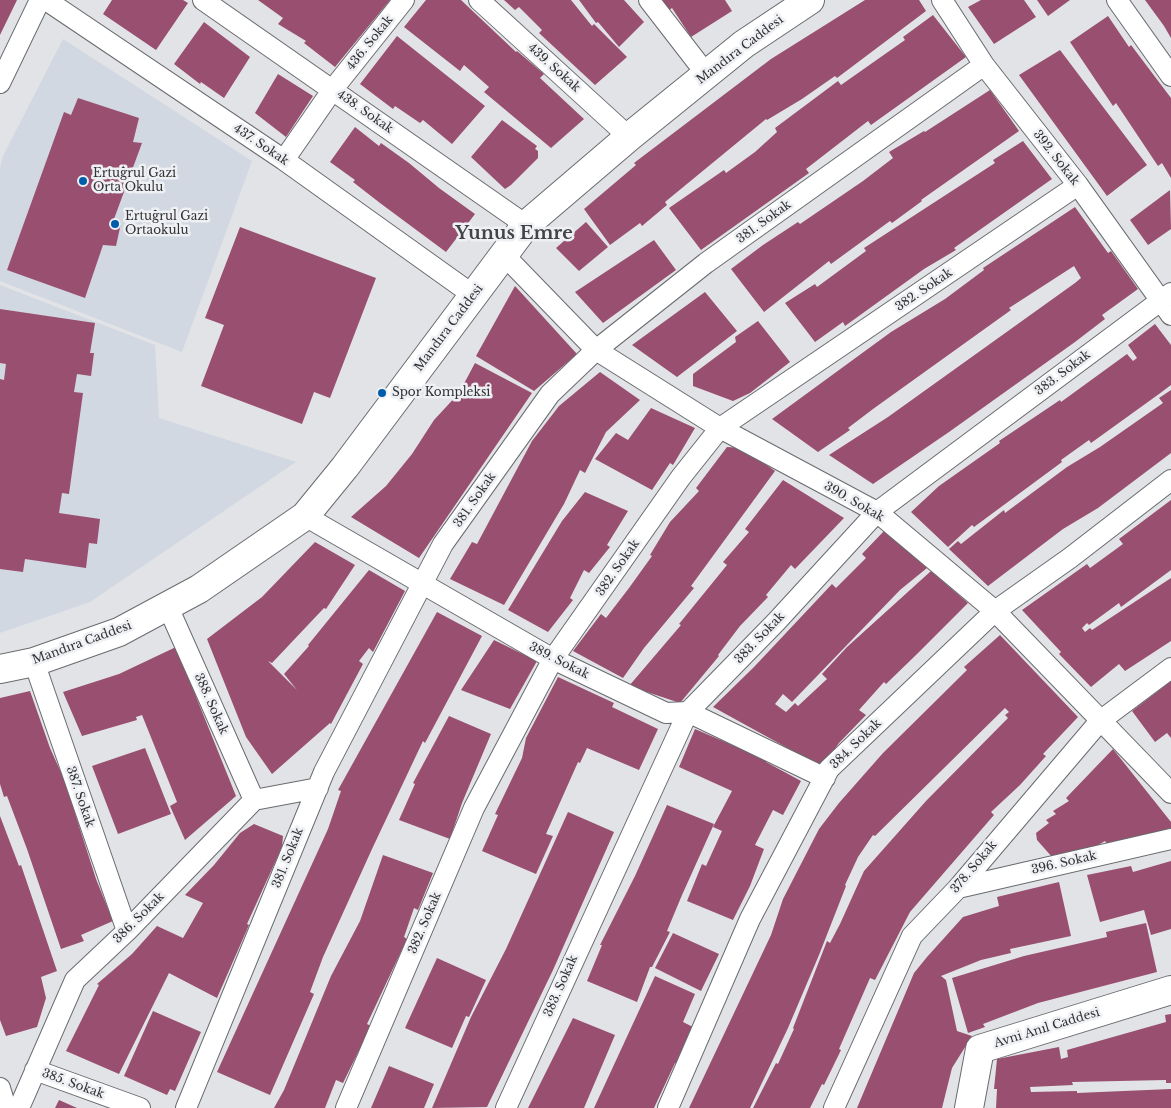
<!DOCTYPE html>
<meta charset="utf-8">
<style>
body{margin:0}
canvas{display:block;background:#e1e3e6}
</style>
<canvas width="1171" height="1108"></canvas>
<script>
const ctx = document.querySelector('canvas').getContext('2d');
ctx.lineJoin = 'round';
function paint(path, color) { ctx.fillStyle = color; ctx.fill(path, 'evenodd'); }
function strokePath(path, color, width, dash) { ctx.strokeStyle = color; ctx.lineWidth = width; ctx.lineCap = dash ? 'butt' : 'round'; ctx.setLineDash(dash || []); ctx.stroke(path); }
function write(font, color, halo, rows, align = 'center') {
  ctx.font = font + ' "Libre Baskerville",serif'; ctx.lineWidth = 5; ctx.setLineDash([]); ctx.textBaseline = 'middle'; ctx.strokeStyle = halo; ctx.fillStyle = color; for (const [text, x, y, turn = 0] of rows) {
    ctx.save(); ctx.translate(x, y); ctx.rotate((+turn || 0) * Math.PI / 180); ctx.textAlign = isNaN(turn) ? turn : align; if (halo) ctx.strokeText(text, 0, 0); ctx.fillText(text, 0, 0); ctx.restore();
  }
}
const built = new Path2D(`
 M 63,39 L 252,161 L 182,352 L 0,281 L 0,168 L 3,156 Z
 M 0,285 L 155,345 L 159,418 L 296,462 L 90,602 L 0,633 Z`);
const building = new Path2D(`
 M 0,0 L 17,0 L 0,35 Z
 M 112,0 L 183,0 L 188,3 L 156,50 L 103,14 Z
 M 258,0 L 390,0 L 335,67 L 304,43 L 306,41 L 278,24 L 283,18 Z
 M 426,0 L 461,0 L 516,52 L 517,51 L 544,74 L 540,78 L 584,119 L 551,148 L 484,92 L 489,87 L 464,65 L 460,71 L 404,27 Z
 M 504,0 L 571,0 L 592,26 L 594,24 L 627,57 L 595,85 L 539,33 L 542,30 L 519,7 L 515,10 Z
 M 579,0 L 624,0 L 644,22 L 619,47 L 598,22 L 596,23 Z
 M 661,0 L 725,0 L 732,11 L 691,37 L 672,8 L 668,11 Z
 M 865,0 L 919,0 L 926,11 L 837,78 L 835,76 L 802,99 L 767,120 L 766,119 L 665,202 L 667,205 L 642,226 L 640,223 L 610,245 L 584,209 L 636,165 L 634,163 L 771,59 Z
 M 981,0 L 1024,0 L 1036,17 L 994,44 L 968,7 Z
 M 1037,0 L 1070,0 L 1048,16 Z
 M 1145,0 L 1171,0 L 1171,38 L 1164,26 Z
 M 933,15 L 966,57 L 871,125 L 868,121 L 806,169 L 809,173 L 701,250 L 669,208 L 724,170 L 726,173 L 755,152 L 777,132 L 775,128 L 838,81 L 841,85 L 905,40 L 903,37 Z
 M 1108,16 L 1129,47 L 1131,45 L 1171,98 L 1171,178 L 1162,163 L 1158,166 L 1116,103 L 1113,106 L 1070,42 Z
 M 204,22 L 250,57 L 224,98 L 201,82 L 200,84 L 174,64 Z
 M 397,36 L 485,106 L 452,144 L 423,120 L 420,123 L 395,106 L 393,109 L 360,84 Z
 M 1060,50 L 1147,165 L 1107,196 L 1019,75 Z
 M 278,74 L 313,96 L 286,137 L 255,113 Z
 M 990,90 L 1019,131 L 921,200 L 922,201 L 892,223 L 890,221 L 831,264 L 829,261 L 764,312 L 731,269 L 763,245 L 798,222 L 800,224 L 863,181 L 893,158 L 889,152 L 924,131 L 925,132 Z
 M 78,98 L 139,118 L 133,142 L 142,143 L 114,219 L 121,223 L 116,246 L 103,245 L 85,298 L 7,270 L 64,112 L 71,115 Z
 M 502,120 L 537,146 L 535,149 L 538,151 L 538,158 L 511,185 L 505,189 L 471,157 Z
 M 355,127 L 379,146 L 381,143 L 409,163 L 439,188 L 475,214 L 446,252 L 380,203 L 353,182 L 355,180 L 330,162 Z
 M 1023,141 L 1052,179 L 954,248 L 956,250 L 924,269 L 845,326 L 843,322 L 815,342 L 785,303 L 815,284 L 817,287 L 866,251 L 864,248 L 995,163 L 993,160 Z
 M 1170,190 L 1171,229 L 1148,245 L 1130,220 Z
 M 1075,207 L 1108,253 L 1111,251 L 1138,289 L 1102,315 L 1105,319 L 1075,342 L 949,432 L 873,484 L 829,455 L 888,417 L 1075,283 L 1081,278 L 1074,266 L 1009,308 L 1011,310 L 873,409 L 848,428 L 850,430 L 818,452 L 772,419 L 891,332 L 945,299 L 984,270 L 983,268 Z
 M 586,222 L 608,247 L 579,271 L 556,248 Z
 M 240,227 L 376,278 L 330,398 L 314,392 L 302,424 L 201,386 L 224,325 L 205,318 Z
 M 654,240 L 676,270 L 603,323 L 575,292 Z
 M 515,286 L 577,354 L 534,391 L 476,356 Z
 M 705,292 L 737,331 L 677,377 L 632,345 Z
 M 0,309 L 95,323 L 90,353 L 94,353 L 91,376 L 77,374 L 74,392 L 83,393 L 69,494 L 62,493 L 59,513 L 100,519 L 97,544 L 89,543 L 86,568 L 25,559 L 23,572 L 0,569 L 0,379 L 4,380 L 6,364 L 0,363 Z
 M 758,321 L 790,362 L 750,393 L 733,401 L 693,386 L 693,374 L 736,342 L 735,337 Z
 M 1155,324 L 1171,345 L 1171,385 L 1159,394 L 1091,443 L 1089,440 L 1061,460 L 1062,462 L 974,527 L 972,525 L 948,547 L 911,512 L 939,486 L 1000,443 L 999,441 L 1060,400 L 1061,402 L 1127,354 L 1133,361 L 1137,358 L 1128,345 Z
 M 475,363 L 532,393 L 419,558 L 351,517 L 386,486 L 412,454 L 434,420 L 459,393 Z
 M 600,372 L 640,400 L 606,432 L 585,473 L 580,470 L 564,504 L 504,605 L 450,579 L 472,542 L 477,544 L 532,441 L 559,406 Z
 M 1171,390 L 1171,453 L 1098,508 L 1063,529 L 988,586 L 949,549 L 958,541 L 961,544 L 1004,510 L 1005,513 L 1067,467 L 1100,447 L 1163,403 L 1159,398 Z
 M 651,408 L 695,428 L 673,465 L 670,463 L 652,490 L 595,459 L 616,433 L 628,440 Z
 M 727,447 L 743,448 L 775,471 L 691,586 L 694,588 L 644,648 L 623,678 L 573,651 L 601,614 L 606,618 L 629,588 L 652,556 L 650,555 L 670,522 L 699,491 L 696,488 Z
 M 783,480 L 844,518 L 795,569 L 791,565 L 766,595 L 768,597 L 740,626 L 718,655 L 719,656 L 680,703 L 629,686 L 681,625 L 679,624 L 727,565 L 723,562 L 749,532 L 745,529 Z
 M 585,492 L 628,511 L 607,545 L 610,547 L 589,573 L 584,570 L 570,598 L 573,600 L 548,632 L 508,610 L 562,521 Z
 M 1171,500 L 1171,570 L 1121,607 L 1119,603 L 1089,625 L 1087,623 L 1082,628 L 1085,632 L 1090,628 L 1092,630 L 1171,578 L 1171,641 L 1125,671 L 1119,664 L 1091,687 L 1059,654 L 1061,652 L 1022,610 L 1087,564 L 1090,568 L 1123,544 L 1119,539 Z
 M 884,531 L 927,568 L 900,590 L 792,702 L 783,694 L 775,704 L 786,712 L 795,703 L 798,706 L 827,679 L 822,674 L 847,647 L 931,571 L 968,603 L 916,655 L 886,684 L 884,682 L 859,710 L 866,715 L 839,743 L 822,767 L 713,707 L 754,667 L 832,584 L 836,588 L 866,558 L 862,554 Z
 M 315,542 L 355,565 L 326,609 L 324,608 L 272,663 L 268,661 L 297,690 L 284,674 L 309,646 L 308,645 L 369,570 L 405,591 L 373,652 L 369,648 L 359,661 L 363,664 L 331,724 L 330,723 L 272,774 L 246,737 L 207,639 L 262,597 Z
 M 437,612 L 482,636 L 425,743 L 423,741 L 372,849 L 323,957 L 310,992 L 314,994 L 270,1095 L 217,1072 L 328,829 L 341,791 L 338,790 Z
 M 1000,635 L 1078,717 L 1043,754 L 1046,756 L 1020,785 L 991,812 L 994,815 L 910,912 L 875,980 L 870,978 L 839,1049 L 841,1050 L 824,1085 L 822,1084 L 810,1108 L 753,1108 L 776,1063 L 778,1064 L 794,1029 L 793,1028 L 827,941 L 830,943 L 840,924 L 864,871 L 926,801 L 1008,718 L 1005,715 L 1009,712 L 1005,708 L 875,836 L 873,835 L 858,857 L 845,885 L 846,886 L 819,955 L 788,1028 L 750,1108 L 689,1108 L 771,935 L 783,899 L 819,829 L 839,803 L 883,753 L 967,670 L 964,667 Z
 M 494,640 L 537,661 L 510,709 L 461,690 Z
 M 176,647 L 236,796 L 185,840 L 170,806 L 177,802 L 142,715 L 136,717 L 137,720 L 82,736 L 63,692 L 119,674 Z
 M 558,677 L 614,703 L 612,707 L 658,729 L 639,770 L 587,748 L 580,763 L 578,762 L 546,834 L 553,836 L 536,874 L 482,851 L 498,815 L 495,814 L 522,758 L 526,738 Z
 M 1171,681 L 1171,738 L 1167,733 L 1155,742 L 1132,711 Z
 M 30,691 L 50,748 L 64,779 L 96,879 L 113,921 L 81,935 L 84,941 L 61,949 L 27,849 L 7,796 L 4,797 L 0,784 L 0,698 Z
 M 449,716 L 491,734 L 462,803 L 450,839 L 399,820 L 415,784 L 413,783 Z
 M 695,729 L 767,760 L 766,762 L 801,781 L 783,815 L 773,810 L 755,845 L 764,849 L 750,886 L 733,920 L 687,901 L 702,864 L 706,866 L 722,831 L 713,827 L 732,791 L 679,767 Z
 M 145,748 L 171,814 L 118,834 L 92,766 Z
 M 1113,749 L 1171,822 L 1171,828 L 1108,845 L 1105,841 L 1088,851 L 1086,848 L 1072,856 L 1052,857 L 1037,840 L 1036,833 L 1049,823 L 1046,820 L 1056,814 L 1053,811 L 1069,801 L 1066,798 Z
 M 667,805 L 714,824 L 682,895 L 667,931 L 670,932 L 652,967 L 650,967 L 637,1002 L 587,981 L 602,945 L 600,945 L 635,876 Z
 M 568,812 L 614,832 L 553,970 L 487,1107 L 432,1108 L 471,1017 L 506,949 Z
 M 0,816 L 19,866 L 21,865 L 57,971 L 41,977 L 46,998 L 37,1027 L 6,1036 L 0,1020 Z
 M 254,824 L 283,836 L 282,847 L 247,924 L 249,925 L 217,998 L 169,973 L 119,1074 L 66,1051 L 99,985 L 97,984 L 132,954 L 157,926 L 183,938 L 203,903 L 185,895 L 214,865 L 240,833 Z
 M 383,855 L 433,873 L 418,910 L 414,908 L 404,937 L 407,939 L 367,1024 L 371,1026 L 343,1083 L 336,1080 L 325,1108 L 274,1108 L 284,1090 L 331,976 L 360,921 Z
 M 1171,861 L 1171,929 L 1151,935 L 1144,910 L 1100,922 L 1087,875 L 1131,866 L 1133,872 Z
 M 1059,882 L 1071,936 L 1010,949 L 1011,953 L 981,960 L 941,976 L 946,980 L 957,1031 L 972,1036 L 952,1068 L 942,1108 L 857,1108 L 914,973 L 927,957 L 963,917 L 999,906 L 997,897 Z
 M 1146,923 L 1157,972 L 1038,1003 L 983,1024 L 985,1027 L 968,1033 L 952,978 L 1024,956 L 1107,937 L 1106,932 Z
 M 673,933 L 719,954 L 701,991 L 655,968 Z
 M 437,958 L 486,980 L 469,1017 L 466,1016 L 452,1048 L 405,1028 Z
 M 655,976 L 695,994 L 683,1022 L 693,1027 L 677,1064 L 675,1063 L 654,1108 L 594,1108 Z
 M 153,1011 L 201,1032 L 175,1091 L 170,1089 L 167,1095 L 124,1076 Z
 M 1171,1014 L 1171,1083 L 1166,1083 L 1166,1080 L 1072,1082 L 1073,1085 L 1030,1087 L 1031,1092 L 1077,1091 L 1077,1093 L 1171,1089 L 1171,1108 L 996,1108 L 997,1089 L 994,1089 L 997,1059 L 1059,1047 L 1061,1059 L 1068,1057 L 1067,1050 L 1166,1022 L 1165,1015 Z
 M 573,1018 L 615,1035 L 584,1108 L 528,1108 Z
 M 389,1066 L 434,1084 L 424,1108 L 371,1108 Z
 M 59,1100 L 77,1108 L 55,1108 Z`);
const street = new Path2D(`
 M 46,0 L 284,160 L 473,295
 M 203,0 L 526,225
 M 479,0 L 629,137
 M 649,0 L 707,75
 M 942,0 L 984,65 L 1078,185 L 1171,315
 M 1117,0 L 1171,76
 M 0,83 L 40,0
 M 284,160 L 333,89 L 404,0
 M 504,255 L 596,350 L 720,428 L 877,512 L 995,611 L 1171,793
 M 305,516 L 553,659 L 666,713 L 688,712 L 825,778
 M 168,607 L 254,800
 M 34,662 L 127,931
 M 958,888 L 1171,839
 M 35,1070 L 140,1108
 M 0,1088 L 6,1108
 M 19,1108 L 75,980 L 127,931 L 254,800 L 318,788
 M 186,1108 L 324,772 L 443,544 L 550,394 L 596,350 L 706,263 L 984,65
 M 346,1108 L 474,808 L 553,659 L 681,477 L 720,428 L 1078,185
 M 506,1108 L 688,712 L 776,622 L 877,512 L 1171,293
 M 668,1108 L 750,919 L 829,769 L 995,611 L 1070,558 L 1171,480
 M 834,1108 L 912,936 L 958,888 L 1100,721 L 1171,668`);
const secondary = new Path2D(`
 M 0,669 L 34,662 L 119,632 L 199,589 L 305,516 L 345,467 L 526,225 L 629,137 L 744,44 L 810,0
 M 969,1108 L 980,1049 L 1171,990`);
const markers = [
 [83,181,5,"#005daa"],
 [115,224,5,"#005daa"],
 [382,393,5,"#005daa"]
];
const streetNames = [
 ["436. Sokak",370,43,-51],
 ["Mandıra Caddesi",740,50,-37],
 ["439. Sokak",554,68,42],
 ["438. Sokak",365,112,35],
 ["437. Sokak",261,145,34],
 ["392. Sokak",1056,158,52],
 ["381. Sokak",764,222,-36],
 ["382. Sokak",924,290,-34],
 ["Mandıra Caddesi",449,328,-53],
 ["383. Sokak",1063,373,-37],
 ["381. Sokak",475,500,-55],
 ["390. Sokak",854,502,30],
 ["382. Sokak",618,568,-55],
 ["383. Sokak",760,638,-46],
 ["Mandıra Caddesi",82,643,-20],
 ["389. Sokak",559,661,27],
 ["388. Sokak",211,704,66],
 ["384. Sokak",856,744,-44],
 ["387. Sokak",80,797,71],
 ["381. Sokak",288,858,-68],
 ["396. Sokak",1064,863,-13],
 ["378. Sokak",974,867,-50],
 ["386. Sokak",139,918,-45],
 ["382. Sokak",425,923,-67],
 ["383. Sokak",561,986,-66],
 ["Avni Anıl Caddesi",1047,1028,-17],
 ["385. Sokak",73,1084,20]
];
const poiNames = [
 ["Ertuğrul Gazi",93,174],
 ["Orta Okulu",93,188],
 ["Ertuğrul Gazi",125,217],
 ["Ortaokulu",125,231],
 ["Spor Kompleksi",392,393]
];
const districtNames = [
 ["Yunus Emre",514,234]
];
paint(built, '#d2d8e1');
paint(building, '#994f70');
strokePath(street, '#696b6e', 22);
strokePath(secondary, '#696b6e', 30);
strokePath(street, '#fff', 20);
strokePath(secondary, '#fff', 28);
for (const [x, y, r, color] of markers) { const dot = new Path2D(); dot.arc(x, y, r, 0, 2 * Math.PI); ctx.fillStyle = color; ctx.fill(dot); strokePath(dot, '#eef0f4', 2); }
write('12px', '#313233', '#eef0f4', streetNames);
write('12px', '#313233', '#eef0f4', poiNames, 'left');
write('bold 18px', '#434447', '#eef0f4', districtNames);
</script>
